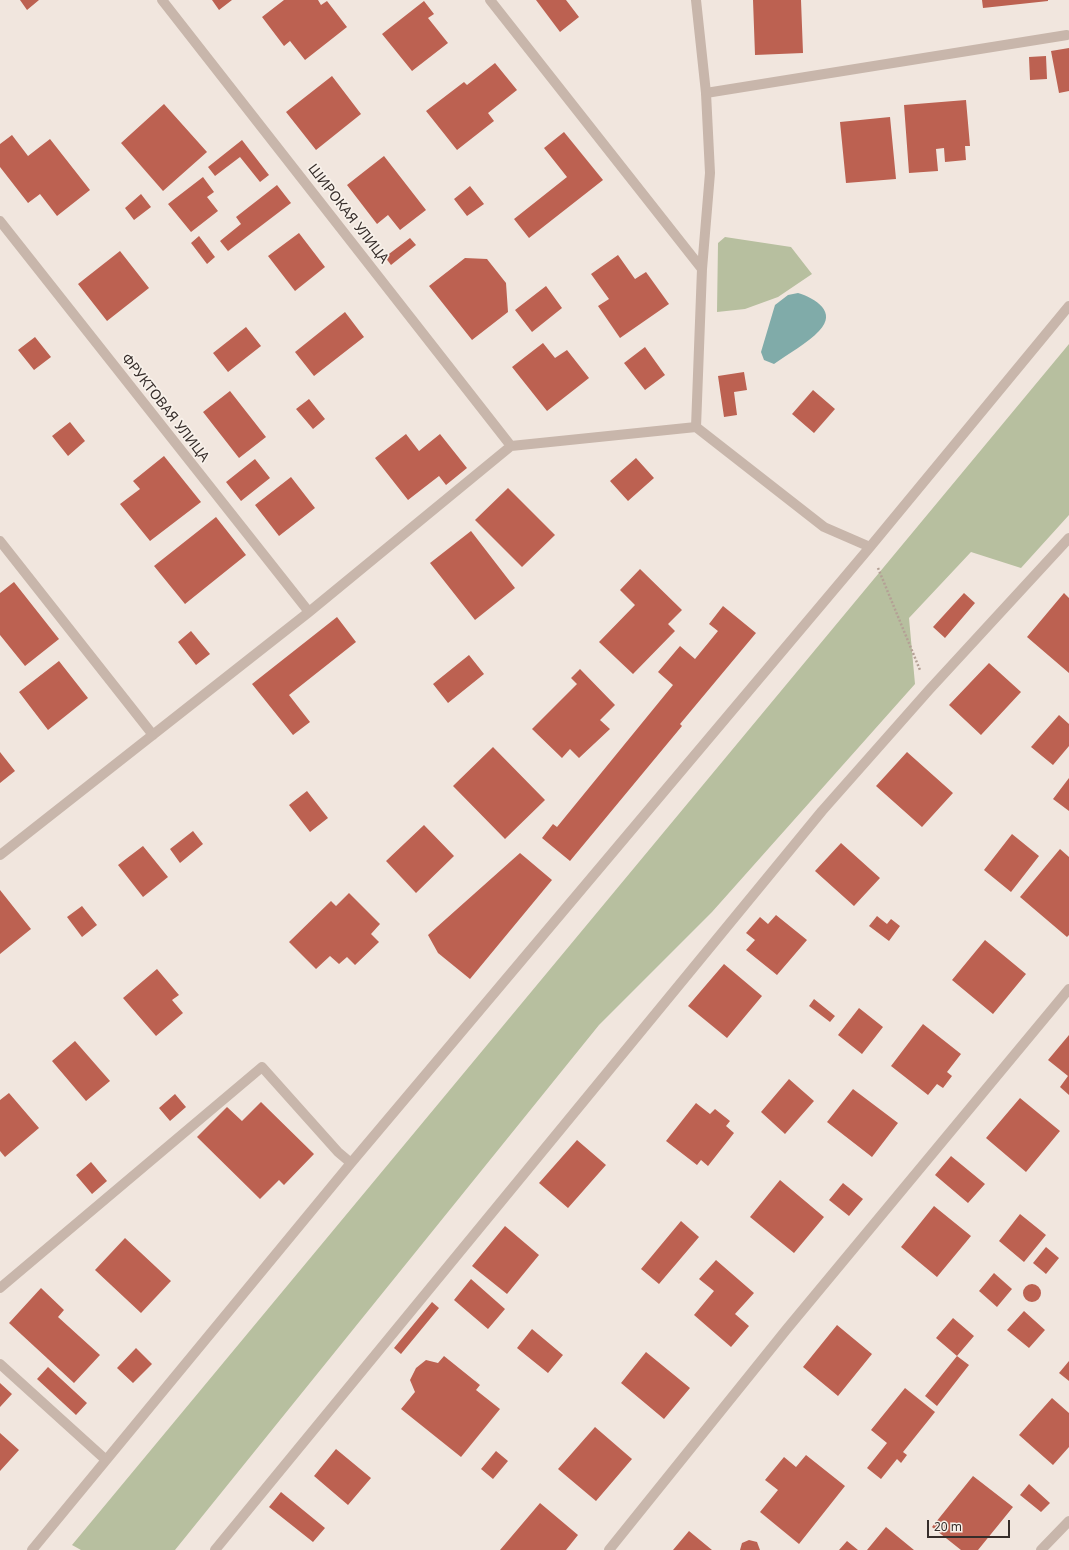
<!DOCTYPE html>
<meta charset="utf-8">
<style>
body{margin:0}
#map{position:relative;width:1069px;height:1550px;overflow:hidden;background:#f1e6de;font-family:"Noto Sans",sans-serif}
canvas{display:block}
.scale{position:absolute;left:927px;top:1520px;width:83px;height:18px;box-sizing:border-box;border:2px solid #362d2a;border-top:0;padding-left:5px;font-size:12px;line-height:14px;white-space:nowrap;color:#362d2a;-webkit-text-stroke:3px #f8f1ea;paint-order:stroke}
</style>
<div id="map">
<canvas width="1069" height="1550"></canvas>
<div class="scale">20 m</div>
</div>
<script>
const ctx = document.querySelector('canvas').getContext('2d');
ctx.lineJoin = 'round';
function paint(path, color) { ctx.fillStyle = color; ctx.fill(path, 'evenodd'); }
function strokePath(path, color, width, dash) { ctx.strokeStyle = color; ctx.lineWidth = width; ctx.lineCap = dash ? 'butt' : 'round'; ctx.setLineDash(dash || []); ctx.stroke(path); }
function write(font, color, halo, rows, align = 'center') {
  ctx.font = font + ' "Noto Sans",sans-serif'; ctx.lineWidth = 3.5; ctx.setLineDash([]); ctx.textBaseline = 'middle'; ctx.strokeStyle = halo; ctx.fillStyle = color; for (const [text, x, y, turn = 0] of rows) {
    ctx.save(); ctx.translate(x, y); ctx.rotate((+turn || 0) * Math.PI / 180); ctx.textAlign = isNaN(turn) ? turn : align; if (halo) ctx.strokeText(text, 0, 0); ctx.fillText(text, 0, 0); ctx.restore();
  }
}
const green = new Path2D(`
 M 725,237 L 791,247 L 812,274 L 778,297 L 745,309 L 717,312 L 718,243 Z
 M 1069,344 L 1069,515 L 1021,568 L 971,552 L 909,618 L 915,684 L 712,912 L 599,1025 L 175,1550 L 81,1550 L 72,1545 Z`);
const water = new Path2D(`
 M 798,293 C 815,298 838,312 819,331 C 808,343 788,354 774,364 L 764,360 L 761,352 L 775,305 L 788,295 Z`);
const building = new Path2D(`
 M 20,0 L 39,0 L 27,10 Z
 M 212,0 L 232,0 L 219,10 Z
 M 284,0 L 318,0 L 321,5 L 327,1 L 347,27 L 305,60 L 290,41 L 284,46 L 262,17 Z
 M 536,0 L 566,0 L 579,17 L 560,32 Z
 M 753,0 L 801,0 L 803,53 L 755,55 Z
 M 982,0 L 1048,0 L 1048,1 L 983,8 Z
 M 424,1 L 434,14 L 428,18 L 448,43 L 412,71 L 382,34 Z
 M 1069,48 L 1069,91 L 1059,93 L 1051,51 Z
 M 1046,56 L 1047,79 L 1030,80 L 1029,57 Z
 M 495,63 L 517,90 L 488,113 L 494,121 L 457,150 L 426,111 L 464,82 L 467,85 Z
 M 332,76 L 361,114 L 316,150 L 286,112 Z
 M 966,100 L 970,146 L 965,146 L 966,160 L 945,162 L 944,148 L 936,149 L 938,171 L 909,173 L 904,105 Z
 M 164,104 L 207,152 L 163,191 L 121,143 Z
 M 890,117 L 896,179 L 846,183 L 840,122 Z
 M 564,132 L 603,180 L 529,238 L 514,219 L 567,177 L 544,148 Z
 M 12,135 L 28,156 L 50,139 L 90,190 L 57,216 L 40,194 L 28,203 L 0,167 L 0,144 Z
 M 242,140 L 269,175 L 260,182 L 240,157 L 215,176 L 208,167 Z
 M 384,156 L 426,210 L 400,230 L 388,215 L 377,224 L 347,185 Z
 M 203,177 L 214,192 L 207,197 L 218,211 L 191,232 L 168,204 Z
 M 277,185 L 291,203 L 228,251 L 220,241 L 241,224 L 236,217 Z
 M 470,186 L 484,204 L 467,216 L 454,199 Z
 M 141,194 L 151,207 L 134,220 L 125,208 Z
 M 299,233 L 325,267 L 295,291 L 268,256 Z
 M 199,236 L 215,257 L 207,264 L 191,243 Z
 M 410,238 L 416,245 L 391,265 L 385,257 Z
 M 120,251 L 149,288 L 107,321 L 78,284 Z
 M 618,255 L 635,279 L 646,272 L 669,304 L 620,338 L 598,306 L 609,299 L 591,274 Z
 M 465,258 L 487,259 L 506,283 L 508,312 L 472,340 L 429,286 Z
 M 546,286 L 562,308 L 532,332 L 515,310 Z
 M 345,312 L 364,337 L 314,376 L 295,352 Z
 M 246,327 L 261,346 L 228,372 L 213,353 Z
 M 35,337 L 51,357 L 34,370 L 18,350 Z
 M 543,343 L 555,358 L 567,350 L 589,378 L 547,411 L 512,367 Z
 M 645,347 L 665,375 L 645,390 L 624,363 Z
 M 744,372 L 747,390 L 734,392 L 737,415 L 724,417 L 718,376 Z
 M 813,390 L 835,409 L 814,433 L 792,414 Z
 M 230,391 L 266,437 L 239,458 L 203,412 Z
 M 309,399 L 325,419 L 313,429 L 296,409 Z
 M 70,422 L 85,441 L 68,456 L 52,436 Z
 M 406,434 L 419,451 L 440,434 L 467,468 L 446,485 L 439,476 L 408,500 L 375,458 Z
 M 164,456 L 201,502 L 150,541 L 120,504 L 140,489 L 133,481 Z
 M 636,458 L 654,478 L 628,501 L 610,481 Z
 M 255,459 L 270,478 L 241,501 L 226,482 Z
 M 291,477 L 315,508 L 279,536 L 255,505 Z
 M 508,488 L 555,535 L 522,567 L 475,520 Z
 M 216,517 L 246,555 L 185,604 L 154,566 Z
 M 471,531 L 515,588 L 475,620 L 430,563 Z
 M 640,569 L 682,610 L 668,624 L 675,631 L 633,674 L 599,642 L 635,605 L 620,590 Z
 M 14,582 L 59,639 L 25,666 L 0,635 L 0,593 Z
 M 964,593 L 975,603 L 945,638 L 933,627 Z
 M 1064,593 L 1069,598 L 1069,673 L 1027,637 Z
 M 723,606 L 756,633 L 680,724 L 682,726 L 570,861 L 542,838 L 553,824 L 557,827 L 673,685 L 658,672 L 680,646 L 695,659 L 718,631 L 709,624 Z
 M 337,617 L 356,642 L 289,695 L 310,722 L 293,735 L 252,684 Z
 M 191,631 L 210,654 L 196,665 L 178,642 Z
 M 469,655 L 484,674 L 448,703 L 433,684 Z
 M 59,661 L 88,698 L 48,730 L 19,692 Z
 M 989,663 L 1021,692 L 981,735 L 949,705 Z
 M 580,669 L 615,705 L 600,720 L 610,729 L 579,758 L 570,749 L 562,758 L 532,729 L 577,684 L 571,678 Z
 M 1059,715 L 1069,724 L 1069,746 L 1053,765 L 1031,747 Z
 M 493,747 L 545,800 L 505,839 L 453,786 Z
 M 0,752 L 15,771 L 0,783 Z
 M 907,752 L 953,793 L 922,827 L 876,786 Z
 M 1069,778 L 1069,811 L 1053,799 Z
 M 307,791 L 328,818 L 310,832 L 289,805 Z
 M 424,825 L 454,856 L 416,893 L 386,861 Z
 M 193,831 L 203,844 L 180,863 L 170,849 Z
 M 1012,834 L 1039,856 L 1011,892 L 984,870 Z
 M 841,843 L 880,878 L 854,906 L 815,871 Z
 M 143,846 L 168,877 L 143,897 L 118,865 Z
 M 1060,849 L 1069,857 L 1069,935 L 1067,937 L 1020,897 Z
 M 520,853 L 552,880 L 470,979 L 438,953 L 428,935 Z
 M 0,890 L 31,929 L 0,954 Z
 M 349,893 L 380,924 L 371,934 L 379,942 L 355,965 L 347,957 L 339,964 L 330,956 L 316,969 L 289,942 L 331,901 L 336,906 Z
 M 82,906 L 97,925 L 82,937 L 67,917 Z
 M 776,915 L 807,940 L 777,975 L 746,950 L 755,940 L 746,933 L 760,917 L 768,924 Z
 M 877,916 L 887,924 L 891,919 L 900,926 L 889,941 L 869,926 Z
 M 985,940 L 1026,974 L 993,1014 L 952,980 Z
 M 724,964 L 762,996 L 727,1038 L 688,1006 Z
 M 157,969 L 179,995 L 172,1000 L 183,1013 L 156,1036 L 123,998 Z
 M 814,999 L 835,1016 L 830,1022 L 809,1006 Z
 M 859,1008 L 883,1027 L 862,1054 L 838,1035 Z
 M 923,1024 L 961,1054 L 947,1072 L 952,1076 L 943,1088 L 937,1084 L 928,1095 L 891,1066 Z
 M 1069,1035 L 1069,1095 L 1060,1087 L 1068,1076 L 1048,1060 Z
 M 75,1041 L 110,1081 L 86,1101 L 52,1061 Z
 M 789,1079 L 814,1101 L 785,1134 L 761,1112 Z
 M 853,1089 L 898,1123 L 872,1157 L 827,1122 Z
 M 9,1093 L 39,1128 L 5,1157 L 0,1151 L 0,1100 Z
 M 175,1094 L 186,1107 L 170,1121 L 159,1108 Z
 M 1020,1098 L 1060,1131 L 1026,1172 L 986,1138 Z
 M 261,1102 L 314,1154 L 284,1185 L 279,1180 L 260,1199 L 197,1137 L 227,1107 L 242,1121 Z
 M 696,1103 L 710,1114 L 715,1109 L 730,1121 L 726,1126 L 734,1133 L 708,1166 L 701,1160 L 697,1165 L 666,1141 Z
 M 577,1140 L 606,1165 L 568,1208 L 539,1183 Z
 M 951,1156 L 985,1184 L 968,1203 L 935,1175 Z
 M 91,1162 L 107,1181 L 92,1194 L 76,1175 Z
 M 780,1180 L 824,1217 L 794,1253 L 750,1217 Z
 M 843,1183 L 863,1199 L 849,1216 L 829,1200 Z
 M 934,1206 L 971,1236 L 937,1277 L 901,1247 Z
 M 1020,1214 L 1046,1235 L 1024,1262 L 999,1241 Z
 M 681,1221 L 699,1237 L 659,1284 L 641,1269 Z
 M 505,1226 L 539,1255 L 507,1294 L 472,1266 Z
 M 125,1238 L 171,1281 L 141,1313 L 95,1270 Z
 M 1046,1247 L 1059,1258 L 1046,1274 L 1033,1263 Z
 M 716,1260 L 754,1293 L 735,1314 L 749,1326 L 731,1347 L 694,1315 L 714,1291 L 699,1279 Z
 M 994,1273 L 1012,1289 L 997,1307 L 979,1291 Z
 M 471,1279 L 505,1309 L 488,1329 L 454,1300 Z
 M1023 1293a9 9 0 1 1 18 0a9 9 0 1 1-18 0Z
 M 41,1288 L 64,1310 L 58,1317 L 100,1355 L 74,1383 L 9,1323 Z
 M 432,1302 L 439,1308 L 401,1354 L 394,1348 Z
 M 1024,1311 L 1045,1330 L 1029,1348 L 1007,1330 Z
 M 953,1318 L 974,1336 L 957,1356 L 936,1338 Z
 M 837,1325 L 872,1354 L 838,1396 L 803,1367 Z
 M 532,1329 L 563,1355 L 548,1373 L 517,1348 Z
 M 136,1348 L 152,1364 L 133,1383 L 117,1368 Z
 M 646,1352 L 690,1388 L 664,1419 L 621,1383 Z
 M 444,1356 L 480,1385 L 476,1390 L 500,1409 L 461,1457 L 401,1409 L 415,1392 L 410,1380 L 416,1368 L 426,1360 L 438,1363 Z
 M 957,1356 L 969,1365 L 937,1406 L 925,1396 Z
 M 1069,1361 L 1069,1381 L 1059,1373 Z
 M 48,1367 L 87,1403 L 76,1415 L 37,1379 Z
 M 0,1383 L 12,1394 L 0,1407 Z
 M 905,1388 L 935,1412 L 903,1452 L 907,1455 L 901,1463 L 897,1459 L 881,1479 L 867,1468 L 887,1443 L 871,1430 Z
 M 1052,1398 L 1069,1413 L 1069,1447 L 1053,1465 L 1019,1435 Z
 M 595,1427 L 632,1459 L 596,1501 L 558,1469 Z
 M 0,1433 L 19,1450 L 0,1471 Z
 M 336,1449 L 371,1478 L 348,1505 L 314,1476 Z
 M 496,1451 L 508,1461 L 493,1479 L 481,1469 Z
 M 806,1455 L 845,1486 L 799,1544 L 760,1512 L 778,1490 L 765,1480 L 784,1457 L 796,1467 Z
 M 973,1476 L 1013,1507 L 978,1550 L 961,1550 L 932,1527 Z
 M 1029,1484 L 1050,1503 L 1041,1512 L 1020,1495 Z
 M 281,1492 L 325,1528 L 313,1542 L 269,1507 Z
 M 540,1503 L 578,1535 L 566,1550 L 500,1550 Z
 M 886,1527 L 914,1550 L 867,1550 Z
 M 689,1531 L 712,1550 L 673,1550 Z
 M 749,1540 L 757,1542 L 760,1550 L 740,1550 L 742,1543 Z
 M 847,1541 L 858,1550 L 839,1550 Z`);
const path = new Path2D(`
 M 878,568 L 920,670`);
const lane = new Path2D(`
 M 706,93 L 1067,35
 M 609,1550 L 786,1330 L 1069,989`);
const street = new Path2D(`
 M 162,0 L 511,446
 M 490,0 L 702,269
 M 0,221 L 309,612
 M 696,427 L 824,527 L 870,547
 M 0,541 L 153,735
 M 0,855 L 309,612 L 511,446 L 696,427 L 702,269 L 710,173 L 706,93 L 696,0
 M 0,1288 L 262,1067 L 338,1152 L 351,1163
 M 0,1364 L 106,1460
 M 32,1550 L 351,1163 L 870,547 L 1069,306
 M 215,1550 L 822,811 L 929,690 L 1069,538
 M 1041,1550 L 1069,1521`);
const streetNames = [
 ["ШИРОКАЯ УЛИЦА",348,214,52],
 ["ФРУКТОВАЯ УЛИЦА",165,408,52]
];
paint(green, '#b7bf9f');
paint(water, '#80aba9');
paint(building, '#bc6151');
strokePath(path, '#b4a095', 2.5, [2, 2]);
strokePath(lane, '#c8b6ab', 10);
strokePath(street, '#c8b6ab', 10);
write('14px', '#362d2a', '#f8f1ea', streetNames);
</script>
